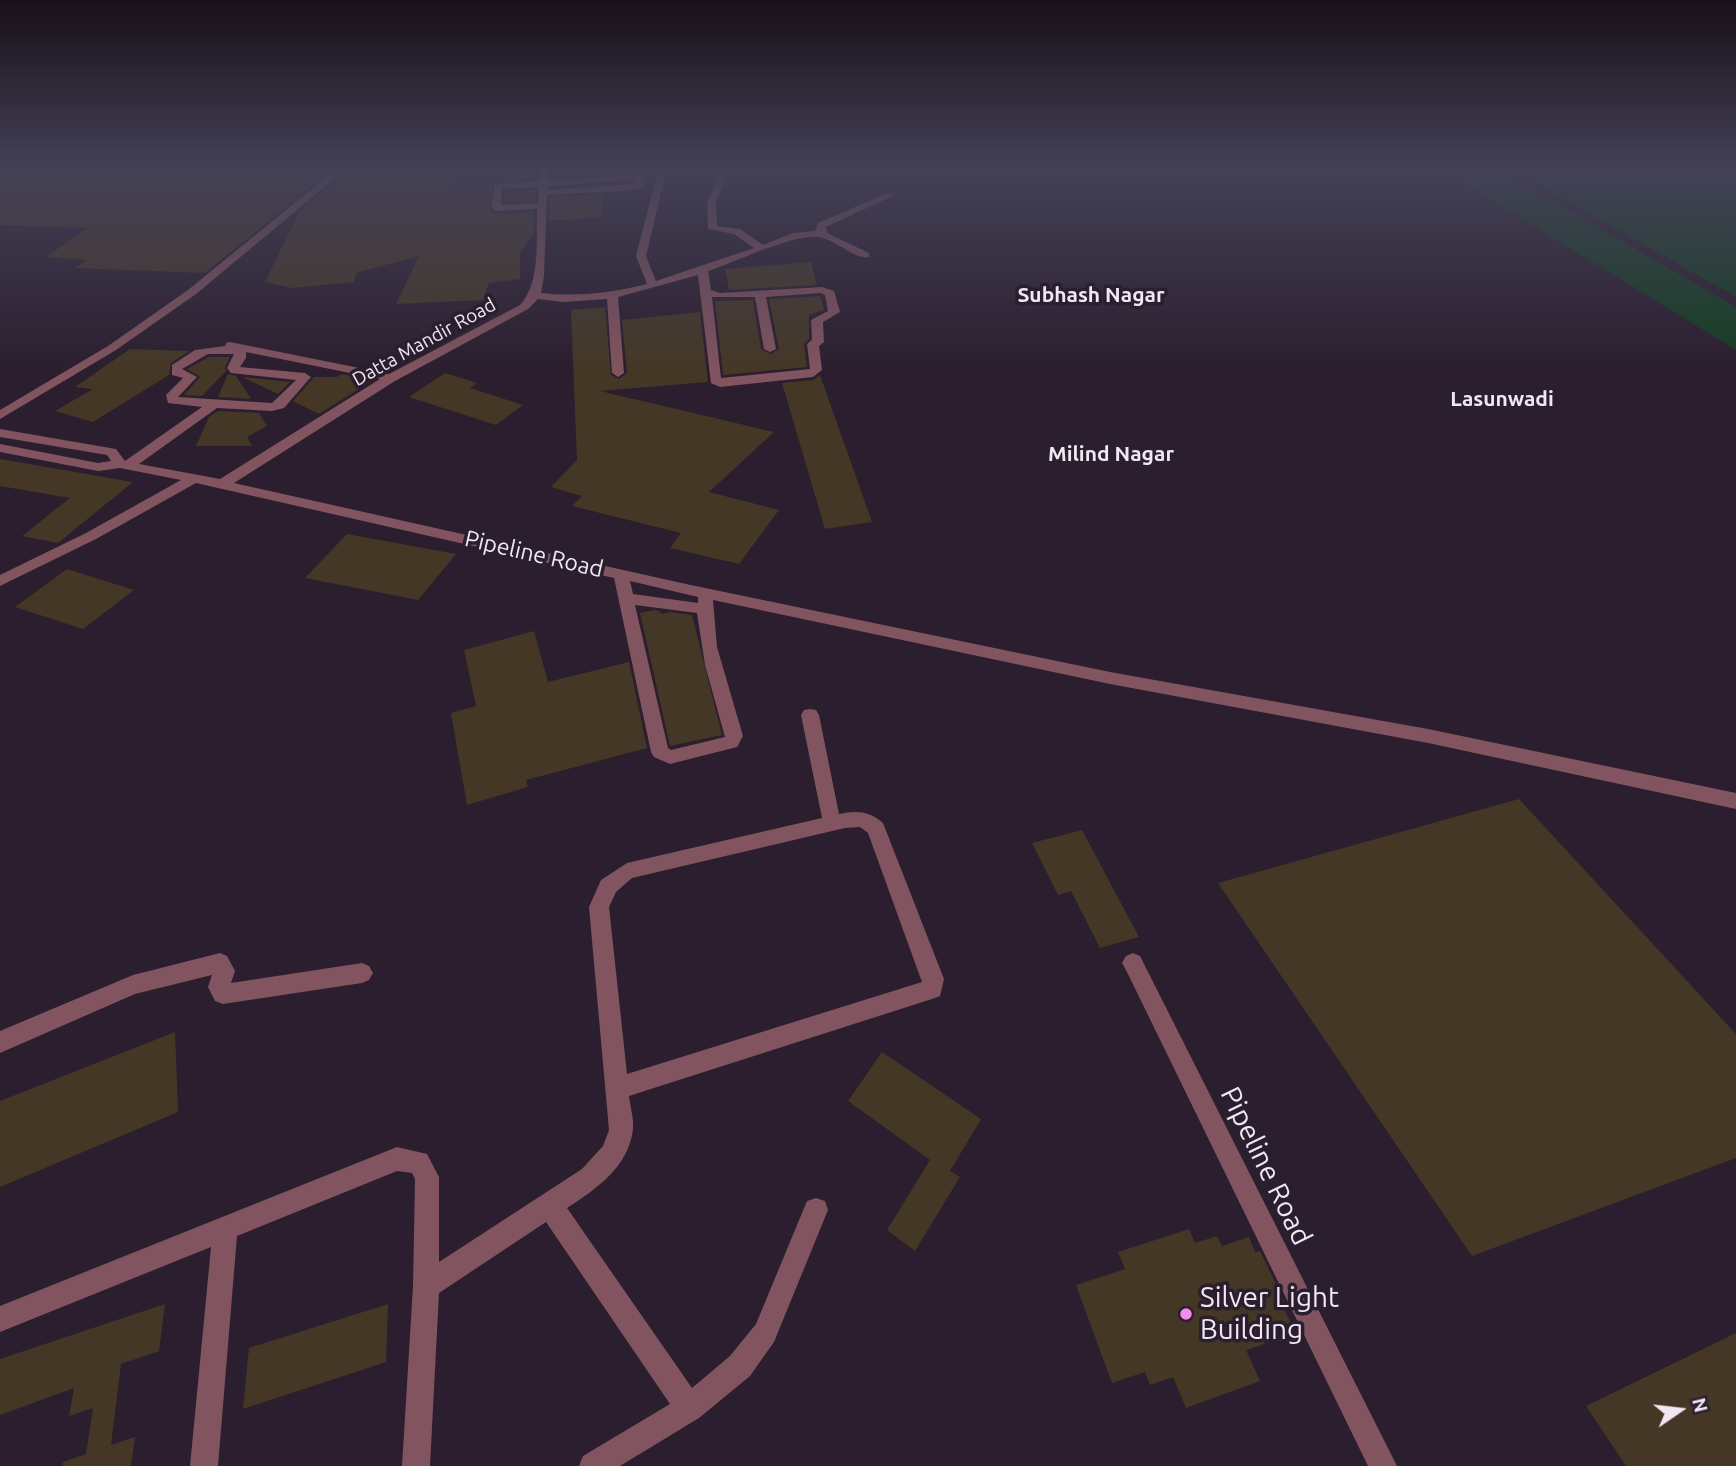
<!DOCTYPE html>
<style>
body{margin:0}
#map{position:relative;width:1736px;height:1466px;overflow:hidden;background:#2b1e2e;font-family:Ubuntu,sans-serif}
canvas{display:block}
.north{position:absolute;left:1645px;top:1375px;width:70px;height:70px;-webkit-text-stroke:5px #2b1e2e;paint-order:stroke;rotate:76deg;font-size:19px;font-weight:700;line-height:28px;text-align:center;color:#f0e7f2}
.north::after{content:'';display:block;margin:auto;width:24px;height:32px;background:#f0e7f2;clip-path:polygon(50% 0,100% 100%,50% 72%,0 100%)}
</style>
<div id="map">
<canvas width="1736" height="1466"></canvas>
<div class="north">N</div>
</div>
<script>
const ctx = document.querySelector('canvas').getContext('2d');
ctx.lineJoin = 'round';
function paint(path, color) { ctx.fillStyle = color; ctx.fill(path, 'evenodd'); }
function strokePath(path, color, width, dash) { ctx.strokeStyle = color; ctx.lineWidth = width; ctx.lineCap = dash ? 'butt' : 'round'; ctx.setLineDash(dash || []); ctx.stroke(path); }
function write(font, color, halo, rows, align = 'center') {
  ctx.font = font + ' Ubuntu,sans-serif'; ctx.lineWidth = 7; ctx.setLineDash([]); ctx.textBaseline = 'middle'; ctx.strokeStyle = halo; ctx.fillStyle = color; for (const [text, x, y, turn = 0] of rows) {
    ctx.save(); ctx.translate(x, y); ctx.rotate((+turn || 0) * Math.PI / 180); ctx.textAlign = isNaN(turn) ? turn : align; if (halo) ctx.strokeText(text, 0, 0); ctx.fillText(text, 0, 0); ctx.restore();
  }
}
const green = new Path2D(`
 M 1443,170 L 1499,170 L 1736,307 L 1736,350 Z
 M 1513,170 L 1736,170 L 1736,297 Z`);
const building = new Path2D(`
 M 79,170 L 331,170 L 205,273 L 75,268 L 87,260 L 46,257 L 88,228 L 0,225 L 0,178 Z
 M 348,170 L 428,170 L 428,177 L 456,174 L 455,187 L 493,184 L 490,210 L 496,214 L 534,212 L 534,232 L 520,252 L 520,279 L 489,283 L 483,300 L 396,304 L 419,256 L 356,273 L 354,282 L 292,288 L 265,282 L 299,212 Z
 M 502,170 L 537,170 L 536,179 L 501,182 Z
 M 536,190 L 536,200 L 504,202 L 504,192 Z
 M 603,194 L 602,217 L 549,221 L 550,197 Z
 M 811,262 L 817,285 L 729,290 L 725,269 Z
 M 820,296 L 824,310 L 809,315 L 809,339 L 804,344 L 807,367 L 723,375 L 715,301 L 753,300 L 761,349 L 771,354 L 779,349 L 769,299 Z
 M 605,307 L 611,375 L 619,379 L 627,373 L 622,320 L 700,312 L 708,382 L 600,391 L 774,432 L 709,492 L 779,510 L 739,564 L 670,548 L 681,533 L 572,506 L 582,496 L 551,487 L 577,460 L 571,310 Z
 M 130,349 L 189,351 L 171,363 L 169,375 L 93,422 L 55,411 L 93,389 L 75,387 Z
 M 209,357 L 230,357 L 225,367 L 226,371 L 202,396 L 184,395 L 200,377 L 187,369 Z
 M 445,373 L 477,383 L 470,388 L 523,405 L 496,425 L 409,397 Z
 M 228,374 L 236,376 L 251,399 L 218,397 Z
 M 341,374 L 373,380 L 319,414 L 293,401 L 314,377 L 337,377 Z
 M 820,375 L 872,522 L 825,529 L 782,383 L 813,380 Z
 M 242,377 L 243,377 L 290,382 L 278,394 Z
 M 218,411 L 259,413 L 267,426 L 247,437 L 252,446 L 196,446 L 209,417 Z
 M 0,459 L 133,482 L 58,543 L 22,536 L 70,498 L 0,486 Z
 M 347,534 L 456,554 L 418,600 L 305,578 Z
 M 67,569 L 134,590 L 83,629 L 15,607 Z
 M 654,610 L 660,611 L 661,614 L 671,612 L 692,615 L 722,735 L 670,746 L 640,613 Z
 M 534,631 L 548,682 L 629,662 L 647,748 L 526,780 L 528,787 L 467,805 L 451,713 L 476,706 L 464,650 Z
 M 1519,799 L 1736,1034 L 1736,1158 L 1472,1256 L 1218,883 Z
 M 1082,830 L 1139,937 L 1100,948 L 1071,891 L 1058,895 L 1032,843 Z
 M 175,1032 L 178,1112 L 0,1187 L 0,1101 Z
 M 882,1052 L 981,1119 L 950,1171 L 960,1177 L 915,1251 L 887,1230 L 930,1160 L 848,1101 Z
 M 1189,1229 L 1195,1243 L 1217,1236 L 1222,1246 L 1249,1237 L 1255,1252 L 1260,1251 L 1285,1303 L 1282,1305 L 1291,1323 L 1260,1333 L 1265,1344 L 1246,1350 L 1260,1381 L 1186,1408 L 1173,1377 L 1150,1385 L 1145,1372 L 1112,1383 L 1076,1285 L 1125,1269 L 1118,1252 Z
 M 165,1304 L 159,1351 L 121,1364 L 111,1445 L 135,1437 L 131,1466 L 63,1466 L 63,1462 L 86,1454 L 93,1408 L 69,1416 L 74,1388 L 0,1415 L 0,1359 Z
 M 388,1304 L 386,1362 L 243,1409 L 249,1348 Z
 M 1736,1333 L 1736,1466 L 1626,1466 L 1586,1406 Z`);
const street = new Path2D(`
 M 335,170 L 345,170 L 196,294 L 116,350 L 0,419 L 0,410 L 108,346 L 188,290 Z
 M 540,170 L 548,170 L 548,181 L 639,174 L 644,177 L 644,185 L 636,190 L 547,195 L 544,276 L 541,293 C 578,297 611,293 647,284 L 636,256 L 657,174 L 665,176 L 646,256 L 656,281 L 754,248 L 734,234 L 708,229 L 707,203 L 717,177 L 725,179 L 716,203 L 717,226 L 740,229 L 763,245 L 793,233 L 815,231 L 818,223 L 887,193 L 895,195 L 826,227 L 827,233 L 869,253 L 869,257 C 852,259 836,239 818,237 C 795,233 733,263 708,271 L 711,290 L 720,293 L 822,287 L 834,291 L 840,312 L 823,322 L 824,342 L 819,346 L 822,370 L 813,377 L 720,387 L 711,383 L 698,275 L 618,297 L 624,373 L 618,377 L 612,373 L 607,299 L 563,302 L 538,299 L 528,309 L 395,381 L 234,483 L 686,584 L 1110,672 L 1428,729 L 1736,793 L 1736,809 L 1428,743 L 1110,684 L 713,600 L 717,647 L 743,736 L 737,747 L 670,764 L 654,757 L 651,752 L 614,578 L 196,483 L 96,539 L 0,586 L 0,575 L 86,533 L 181,480 L 120,468 L 98,471 L 0,452 L 0,444 L 98,463 L 111,461 L 107,455 L 0,437 L 0,429 L 116,449 L 125,461 L 202,407 L 168,403 L 166,395 L 183,378 L 172,375 L 172,365 L 195,350 L 225,346 L 226,343 L 230,342 L 389,374 L 520,305 C 541,282 536,239 537,209 L 496,211 L 491,208 L 495,185 L 539,181 ZM 634,180 L 634,184 L 548,190 L 548,186 ZM 539,187 L 538,203 L 501,205 L 502,189 ZM 821,293 L 825,295 L 828,311 L 811,320 L 812,340 L 807,344 L 810,369 L 721,378 L 712,297 L 755,297 L 764,349 L 770,352 L 776,349 L 766,297 ZM 246,352 L 380,379 L 220,479 L 139,464 L 217,408 L 272,411 L 284,408 L 311,377 L 305,373 L 240,367 L 246,358 ZM 208,354 L 234,354 L 227,368 L 231,373 L 296,380 L 272,403 L 178,397 L 197,377 L 182,369 ZM 630,581 L 698,597 L 698,603 L 633,594 ZM 635,605 L 697,613 L 705,665 L 725,737 L 671,750 L 668,748 Z
 M 810,709 L 816,710 L 819,715 L 839,814 C 856,810 870,811 883,823 L 944,979 L 940,996 L 932,999 L 629,1096 C 630,1106 634,1119 633,1129 C 629,1167 595,1190 567,1208 L 692,1388 L 730,1356 L 756,1324 L 807,1201 L 816,1198 L 825,1201 L 828,1210 L 774,1342 L 750,1376 L 699,1418 L 620,1466 L 579,1466 L 583,1456 L 670,1404 L 546,1222 L 439,1293 L 430,1466 L 402,1466 L 413,1286 L 415,1179 L 412,1173 L 397,1171 L 237,1236 L 218,1466 L 190,1466 L 211,1247 L 0,1332 L 0,1306 L 397,1147 L 427,1154 L 439,1177 L 439,1262 L 582,1169 L 603,1146 L 609,1130 L 589,907 L 601,880 L 627,863 L 822,818 L 801,715 L 804,710 ZM 860,827 L 868,833 L 922,982 L 627,1074 L 609,907 L 616,892 L 632,878 L 845,828 Z
 M 220,953 L 227,956 L 235,971 L 231,983 L 362,963 L 369,966 L 373,973 L 369,980 L 362,983 L 223,1004 L 215,1001 L 208,987 L 212,975 L 135,994 L 0,1053 L 0,1031 L 133,975 Z
 M 1133,953 L 1140,956 L 1397,1466 L 1368,1466 L 1126,970 L 1122,963 L 1126,956 Z`);
const markers = [
 [1186,1314,7,"#f589ee"]
];
const farStreetnames = [
 ["Datta Mandir Road",424,342,-29]
];
const farNeighbourhoodnames = [
 ["Subhash Nagar",1091,295],
 ["Lasunwadi",1502,399],
 ["Milind Nagar",1111,454]
];
const streetNames = [
 ["Pipeline Road",534,554,13]
];
const nearStreetnames = [
 ["Pipeline Road",1266,1166,64]
];
const nearPoinames = [
 ["Silver Light",1200,1298],
 ["Building",1200,1330]
];
paint(green, '#133e20');
paint(building, '#443725');
paint(street, '#82545f');
const sky = ctx.createLinearGradient(0, 0, 0, 375);
sky.addColorStop(0, '#181019');
sky.addColorStop(0.45, '#444157');
sky.addColorStop(1, '#44415700');
ctx.fillStyle = sky;
ctx.fillRect(0, 0, 1736, 375);
for (const [x, y, r, color] of markers) { const dot = new Path2D(); dot.arc(x, y, r, 0, 2 * Math.PI); ctx.fillStyle = color; ctx.fill(dot); strokePath(dot, '#2b1e2e', 2.5); }
write('19px', '#f0e7f2', '#2b1e2e', farStreetnames);
write('bold 21px', '#f0e7f2', '#2b1e2e', farNeighbourhoodnames);
write('23px', '#f0e7f2', '#2b1e2e', streetNames);
write('28px', '#f0e7f2', '#2b1e2e', nearStreetnames);
write('28px', '#f0e7f2', '#2b1e2e', nearPoinames, 'left');
</script>
